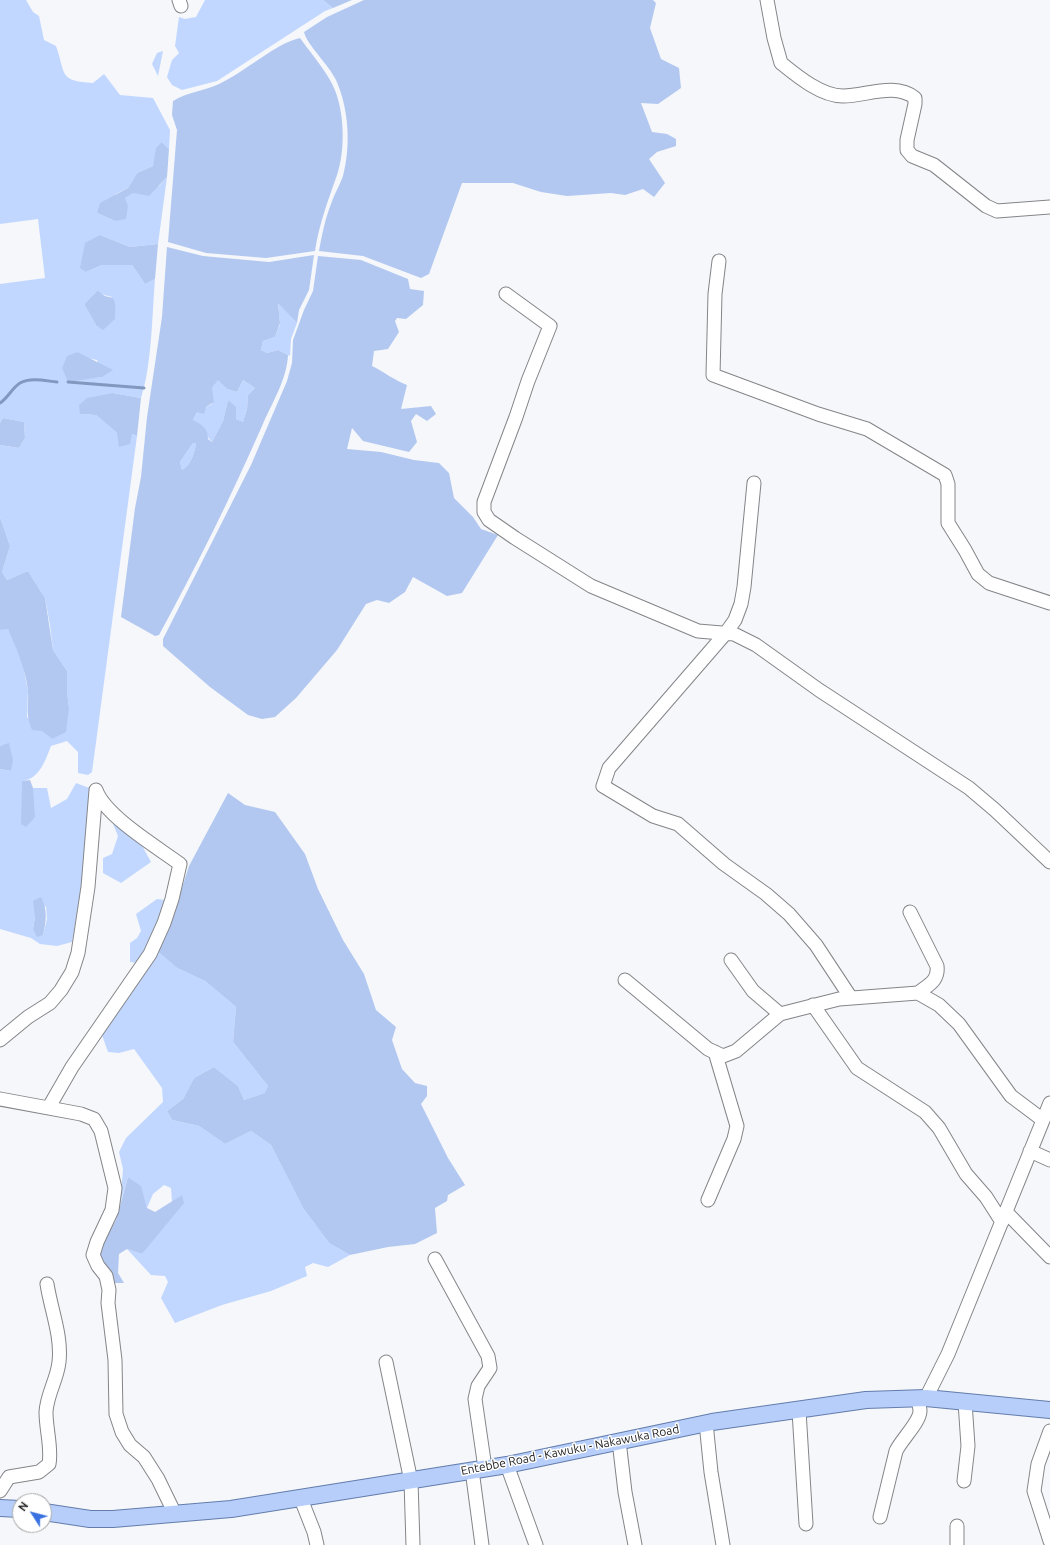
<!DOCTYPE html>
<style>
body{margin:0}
#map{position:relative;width:1050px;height:1545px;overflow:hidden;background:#f5f7fa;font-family:Ubuntu,sans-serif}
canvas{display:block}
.north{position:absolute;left:12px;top:1493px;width:40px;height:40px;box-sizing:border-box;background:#fff;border:1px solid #a7a7a7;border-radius:50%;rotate:306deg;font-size:11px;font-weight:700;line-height:16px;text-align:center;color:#222223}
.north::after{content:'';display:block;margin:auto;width:14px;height:18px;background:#3971e0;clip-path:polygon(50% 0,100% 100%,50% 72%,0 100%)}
</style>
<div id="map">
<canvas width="1050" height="1545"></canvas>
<div class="north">N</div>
</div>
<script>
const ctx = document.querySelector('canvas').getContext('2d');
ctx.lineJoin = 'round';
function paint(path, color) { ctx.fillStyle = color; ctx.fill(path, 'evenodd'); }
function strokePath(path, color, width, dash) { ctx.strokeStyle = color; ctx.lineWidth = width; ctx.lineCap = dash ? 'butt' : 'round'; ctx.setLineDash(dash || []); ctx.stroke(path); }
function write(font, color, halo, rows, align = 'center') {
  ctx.font = font + ' Ubuntu,sans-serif'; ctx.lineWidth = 3; ctx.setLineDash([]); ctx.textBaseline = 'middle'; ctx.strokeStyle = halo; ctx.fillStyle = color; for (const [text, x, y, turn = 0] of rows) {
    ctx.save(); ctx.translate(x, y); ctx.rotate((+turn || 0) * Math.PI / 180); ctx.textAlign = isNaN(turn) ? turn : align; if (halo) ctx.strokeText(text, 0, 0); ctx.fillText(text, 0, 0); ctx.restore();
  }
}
const green = new Path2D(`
 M 0,0 L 26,0 L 33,12 L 39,16 L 44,40 L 56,46 C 66,74 58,81 93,83 L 104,74 L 120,95 L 153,98 L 170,130 L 169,149 L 162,142 L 153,166 L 137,173 L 128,188 L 116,194 L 97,213 L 115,221 L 125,198 L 134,193 L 159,186 L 167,177 L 158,244 L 130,247 L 100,235 L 86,272 L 102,265 L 132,265 L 145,284 L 155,279 C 152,314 152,365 141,398 L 113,393 L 80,414 L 96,415 L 117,433 L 132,434 L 137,436 L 92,772 L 88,775 L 78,773 L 78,752 L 67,741 L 51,746 C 45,761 40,778 23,781 L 33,798 L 33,788 L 47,788 L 51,808 L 67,799 L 76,783 L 92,789 L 82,884 L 72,942 L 57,946 L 40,944 L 31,938 L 0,929 L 0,769 L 11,771 L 9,744 L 0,746 L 0,630 L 8,628 L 23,665 L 28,691 L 27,717 L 52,739 L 69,708 L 67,691 L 67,671 L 53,650 L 50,625 L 45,598 L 28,571 L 7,580 L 2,572 L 10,546 L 0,517 L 0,445 L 19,448 L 25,438 L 24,422 L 3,418 L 0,423 L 0,284 L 45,278 L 38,219 L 0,224 ZM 98,290 L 101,294 L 112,297 L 96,325 L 84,304 ZM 78,352 L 87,358 L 97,360 L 102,377 L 85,379 ZM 46,906 L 47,919 L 43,935 L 33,929 L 35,917 Z
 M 205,0 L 323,0 L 333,8 L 325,11 L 217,81 L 182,90 L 172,85 L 167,77 L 172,60 L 179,53 L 175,46 L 179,17 L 185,19 L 196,17 Z
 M 163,51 L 158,76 L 152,64 L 157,53 Z
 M 278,302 L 297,323 L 291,339 L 290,356 L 278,350 L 267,353 L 261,350 L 263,341 L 275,337 L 280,324 Z
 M 218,379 L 227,389 L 237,392 L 243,380 L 255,388 L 248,395 L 247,409 L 243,422 L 236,419 L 228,400 L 223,421 L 212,442 L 193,420 L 197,412 L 212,404 L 212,388 Z
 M 193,443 L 196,444 C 194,454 191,465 182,470 L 180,462 Z
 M 114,819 L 139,840 L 151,862 L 121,883 L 103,873 L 103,858 L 112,854 L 118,836 L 113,824 Z
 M 157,899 L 165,900 L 152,941 L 138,963 L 130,962 L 130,943 L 137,938 L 141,931 L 136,914 Z
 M 157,951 L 177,968 L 205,981 L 236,1007 L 233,1042 L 268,1086 L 266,1093 L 244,1100 L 238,1086 L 214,1067 L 194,1078 L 183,1099 L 167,1111 L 172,1120 L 199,1126 L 225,1144 L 251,1131 L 271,1145 L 303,1208 L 329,1243 L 350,1255 L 328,1267 L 313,1263 L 305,1267 L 307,1276 L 271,1291 L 222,1305 L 175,1323 L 161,1298 L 168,1282 L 165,1276 L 151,1275 L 127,1249 L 142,1254 L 182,1195 L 172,1202 L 171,1188 L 164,1185 L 153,1194 L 147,1208 L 140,1186 L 128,1177 L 120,1204 L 123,1169 L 119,1152 L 126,1138 L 163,1102 L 162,1088 L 134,1049 L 119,1053 L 108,1052 L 102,1035 L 142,978 Z`);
const forest = new Path2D(`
 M 323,0 L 352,0 L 333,8 Z
 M 364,0 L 653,0 L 656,3 L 650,28 L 661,59 L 679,68 L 681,88 L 658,104 L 641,103 L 652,132 L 667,134 L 676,139 L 676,146 L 657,152 L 649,159 L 665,183 L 654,197 L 643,189 L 625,195 L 611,193 L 567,196 L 541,192 L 513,183 L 462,183 L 429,274 L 421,278 L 363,256 L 319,251 C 322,235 325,219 331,204 C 334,194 340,185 343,176 C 351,146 349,109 336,80 C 329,65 307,45 304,32 L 327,17 Z
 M 300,38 C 310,52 322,66 330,80 C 345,105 346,149 337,175 C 328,201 319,224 315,251 L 266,258 L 206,253 L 168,242 L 177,130 L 172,115 L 173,101 C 187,92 205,91 219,84 C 245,72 276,43 300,38 Z
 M 162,142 L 169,149 L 167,177 L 149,196 L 134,193 L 125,198 L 128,206 L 126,219 L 115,221 L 97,213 L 100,203 L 128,188 L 137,173 L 153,166 L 156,148 Z
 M 100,235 L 130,247 L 158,244 L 155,279 L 145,284 L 132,265 L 102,265 L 86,272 L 80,268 L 85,243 Z
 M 167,247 L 203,256 L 269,262 L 314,255 L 309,290 L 299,310 L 297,323 L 278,303 L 280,323 L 275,337 L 263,341 L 261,350 L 267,353 L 278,350 L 288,355 C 287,379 272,403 262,426 C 231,497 196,567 159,635 L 155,636 L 121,617 L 135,508 L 141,477 L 147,417 L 162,317 ZM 218,380 L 227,389 L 237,392 L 243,380 L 255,388 L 248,395 L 247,409 L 243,422 L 236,419 L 236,407 L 228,400 L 223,421 L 212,442 L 208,439 C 208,428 202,425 193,420 L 197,412 L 204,414 L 206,407 L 214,402 L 212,388 ZM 193,443 L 196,444 C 194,454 191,465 182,470 L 180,462 Z
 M 318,256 L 361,260 L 408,279 L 410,289 L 424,291 L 423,305 L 406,319 L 397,318 L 395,321 L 399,332 L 388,349 L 374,351 L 372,366 C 384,372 394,380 407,385 L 401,409 L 431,406 L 436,414 L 427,421 L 416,414 L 411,421 L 417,442 L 409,452 L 363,441 L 352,428 L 347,449 L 381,452 L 414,460 L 439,463 L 449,473 L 454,498 L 473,517 L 481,529 L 498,535 L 462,593 L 447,596 L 413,577 L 405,592 L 389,603 L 377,600 L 366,604 L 337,650 L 296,698 L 275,717 L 262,719 L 248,715 L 210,687 L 163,646 L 163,639 L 251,465 L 287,381 L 292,363 L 293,340 L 304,310 L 313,291 Z
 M 98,290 C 110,305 117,286 115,319 L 103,330 L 96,325 L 84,304 Z
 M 78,352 C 89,359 101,363 113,370 L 102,377 L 68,382 L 62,368 L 67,356 Z
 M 113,393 L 141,398 L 137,436 L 132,434 L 130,444 L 119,447 L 117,433 L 96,415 L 80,414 L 79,405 L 87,398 Z
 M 3,418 L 24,422 L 25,438 L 19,448 L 0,445 L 0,423 Z
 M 0,517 L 10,546 L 2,572 L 7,580 L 28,571 L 45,598 L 53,650 L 67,671 L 67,691 L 69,708 L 66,732 L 52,739 L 42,731 L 32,730 C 25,712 29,708 28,691 C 26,669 16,649 8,629 L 0,630 Z
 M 9,743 L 13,760 L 11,771 L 0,769 L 0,746 Z
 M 30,780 L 33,788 L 35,817 L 26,827 L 21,824 L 22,781 Z
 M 228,793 L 245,805 L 275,812 L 305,854 L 318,889 L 343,940 L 364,974 L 376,1010 L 396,1027 L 392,1040 L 402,1069 L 415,1083 L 427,1086 L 427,1096 L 421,1104 L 448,1158 L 465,1185 L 448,1195 L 447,1201 L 435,1208 L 437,1233 L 415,1244 L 388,1247 L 350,1255 L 329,1243 L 303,1208 L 271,1145 L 251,1131 L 225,1144 L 199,1126 L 172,1120 L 167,1111 L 183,1099 L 194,1078 L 214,1067 L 238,1086 L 244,1100 L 265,1093 L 268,1086 L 233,1042 L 236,1007 L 205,981 L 177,968 L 157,951 L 168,931 L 189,866 Z
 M 41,897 C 48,911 46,921 43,935 L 37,937 L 33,929 L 35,917 L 33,901 Z
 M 128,1177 L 141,1186 L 147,1208 L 155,1212 L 182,1195 L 184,1203 L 142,1254 L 127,1249 L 119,1254 L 118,1273 L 124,1283 L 115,1283 L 99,1258 L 103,1242 L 116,1220 Z`);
const stream = new Path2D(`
 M 68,382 L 144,388
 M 0,403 C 8,398 12,388 20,383 C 31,377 46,381 57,382`);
const minor = new Path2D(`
 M 179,0 L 181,6
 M 767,0 L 774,38 L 781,63 C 797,76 821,96 843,96 C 866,96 895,82 915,98 L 915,104 L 907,140 L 907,150 L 912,156 L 934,165 L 986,206 L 997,211 L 1050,207
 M 719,261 L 715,294 L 713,375 L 818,414 L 867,429 L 945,475 L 948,484 L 948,523 L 965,550 L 978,574 L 989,583 L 1050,603
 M 506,294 L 550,326 L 528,381 L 516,417 L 484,502 L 484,512 L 489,520 L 515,538 L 591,586 L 698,631 L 734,634 L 756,645 L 819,690 L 969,788 L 995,810 L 1050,862
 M 754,483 L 744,587 L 741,604 L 735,620 L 725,634 L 609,768 L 603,786 L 653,816 L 678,824 L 724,864 L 766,894 L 789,914 L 816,945 L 851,998
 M 910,912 L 937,966 C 939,981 928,985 918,993
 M 731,960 L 753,991 L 780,1014 L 839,999 L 918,993 L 939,1005 L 959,1024 L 1011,1096 L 1043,1120
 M 625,980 L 708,1049 L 723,1056 L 736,1051 L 780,1014
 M 813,1005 L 857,1068 L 925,1112 L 939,1128 L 966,1174 L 986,1197 L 1002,1222
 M 0,1040 L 28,1017 L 50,1003 L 61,990 L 72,972 L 78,953 L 88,887 L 96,790
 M 0,1099 L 81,1114 L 94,1119 L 101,1131 L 115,1188 L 112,1210 L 97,1242 L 93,1255 L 98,1266 L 106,1276 L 109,1290 L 108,1303 L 115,1360 L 116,1414 L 122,1432 L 130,1445 L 144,1457 L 158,1479 L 175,1514
 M 49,1107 L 72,1067 L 150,954 L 164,923 L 172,899 L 180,864 C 157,847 105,816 96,790
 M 1030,1151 L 1050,1160
 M 708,1200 L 734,1139 L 737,1126 L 715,1052
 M 1007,1213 L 1050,1257
 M 435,1259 L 488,1356 L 490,1368 L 478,1386 L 475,1399 L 485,1468
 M 386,1362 L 411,1481 L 413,1545
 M 926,1398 L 948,1354 L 1050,1103
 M 799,1411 L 806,1524
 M 706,1423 L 711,1472 L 723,1545
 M 1050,1431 L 1038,1464 L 1034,1491 L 1050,1541
 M 619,1441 L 625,1492 L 635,1545
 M 507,1465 L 536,1545
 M 472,1470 L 482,1545
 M 964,1481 L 968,1446 L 965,1402
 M 0,1491 L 9,1477 L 39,1472 L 49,1464 C 52,1448 46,1430 46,1412 C 47,1394 57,1380 59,1362 C 62,1336 51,1310 47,1284
 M 301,1499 L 314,1532 L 317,1545
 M 880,1517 L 896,1451 C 901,1440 920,1422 920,1411 C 920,1407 918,1402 917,1398
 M 957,1545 L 957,1526`);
const major = new Path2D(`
 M 0,1508 L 20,1509
 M 44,1512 L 90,1519 L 113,1519 L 231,1509 L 507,1465 L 712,1422 L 866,1400 L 926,1398 L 1050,1410`);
const streetNames = [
 ["Entebbe Road - Kawuku - Nakawuka Road",570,1450,-11]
];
paint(green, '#c1d7ff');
paint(forest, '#b2c8f1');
strokePath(stream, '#8398bf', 3);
strokePath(minor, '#848588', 15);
strokePath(major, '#637cac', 18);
strokePath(minor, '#fff', 13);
strokePath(major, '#b6cef9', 16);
write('12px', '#222223', '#fff', streetNames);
</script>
